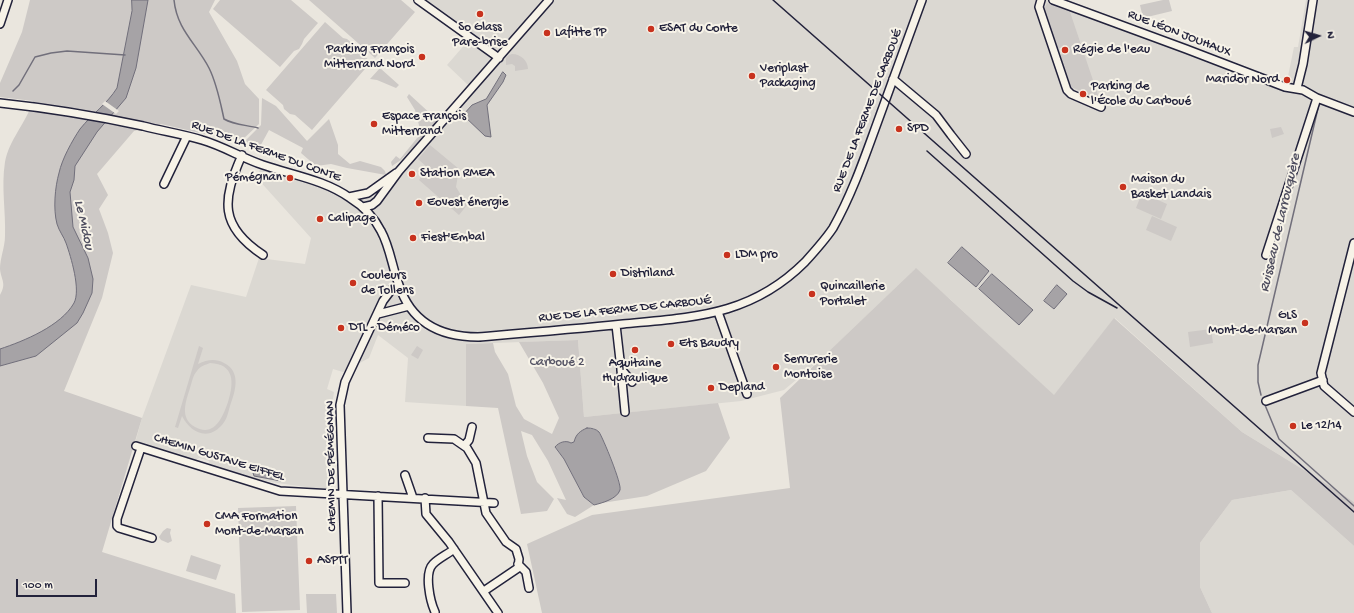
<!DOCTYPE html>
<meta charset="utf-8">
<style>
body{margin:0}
#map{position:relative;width:1354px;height:613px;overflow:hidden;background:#eae6de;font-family:"Gochi Hand",sans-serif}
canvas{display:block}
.north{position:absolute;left:1298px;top:16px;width:40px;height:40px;-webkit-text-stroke:3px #f7f3e8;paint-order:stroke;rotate:85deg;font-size:11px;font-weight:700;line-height:16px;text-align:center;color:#22223b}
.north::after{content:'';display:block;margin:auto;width:14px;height:18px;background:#22223b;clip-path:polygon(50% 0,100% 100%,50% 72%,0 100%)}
.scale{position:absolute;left:16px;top:579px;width:81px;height:18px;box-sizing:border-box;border:2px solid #22223b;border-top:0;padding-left:5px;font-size:12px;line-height:14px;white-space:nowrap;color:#22223b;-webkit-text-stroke:3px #f7f3e8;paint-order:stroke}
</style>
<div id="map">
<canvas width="1354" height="613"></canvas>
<div class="north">N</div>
<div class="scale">100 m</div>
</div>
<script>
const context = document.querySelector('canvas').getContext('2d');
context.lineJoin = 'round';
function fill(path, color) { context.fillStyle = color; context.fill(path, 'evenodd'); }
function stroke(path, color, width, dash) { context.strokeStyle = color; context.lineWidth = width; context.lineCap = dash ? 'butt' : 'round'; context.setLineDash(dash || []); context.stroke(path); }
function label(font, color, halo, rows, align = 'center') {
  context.font = font + ' "Gochi Hand",sans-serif'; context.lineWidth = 4; context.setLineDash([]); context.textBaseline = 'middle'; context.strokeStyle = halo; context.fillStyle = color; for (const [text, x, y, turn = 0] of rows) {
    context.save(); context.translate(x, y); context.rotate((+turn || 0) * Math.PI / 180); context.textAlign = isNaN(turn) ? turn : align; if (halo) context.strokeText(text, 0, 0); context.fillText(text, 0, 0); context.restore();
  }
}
const built = new Path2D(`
 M420,0h648l79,30 139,56 8,-39h4l8,-47h48v502l-19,-13 -93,-57 -127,-114 -61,78 -103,-96 -36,-31 -95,91 -36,30 -43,11 -157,16 -6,-77 -112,4v62l-61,-4 3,-44 -30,-23 -9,23 -26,14 -10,-3 -6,20 7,3 -1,7 1,85 -5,6 -52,-7 -20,-4 -47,-14 -1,-4 -6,-2 -4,-1 -4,3 -60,-18 7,-25 49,-133 55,12 13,-39 46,6 6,-26 -54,-60 3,-9 124,31 84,-115 -21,-20 20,-23z
 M1291,490l63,56v67h-142l-12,-26v-44l32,-43z`);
const green = new Path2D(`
 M30,0h185l-6,12 28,49 8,23 14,15v25l-19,18 -79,-18 -27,7 -37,43 11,21 -9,14 9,24 5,20 -11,45 -38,93 78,27 -40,134 133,42 1,19h-236v-318c7,-12 1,-15 0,-26 0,-11 5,-22 5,-33 1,-24 -4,-49 0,-74 4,-22 21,-39 28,-61l-33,-4v-14l22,-51z
 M220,0h71l27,23 -14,16 -2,5 -3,5 -5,2 -14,16 -67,-58z
 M309,0h92l14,12 -40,46z
 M1163,0h6l3,11 -29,7 -3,-13z
 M1047,3l23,9 29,86v1l-30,-13 -10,-31 10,-2 -2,-7 -11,3 -12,-40z
 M325,22l18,16 4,1 6,5 1,3 17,15 -59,68 -17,-15 -5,-1 -6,-5 -1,-4 -17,-15z
 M512,54c9,0 16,7 16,15l-13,2v-5l-3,-2 -6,1v-7l3,-3z
 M380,68l19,17 -3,3 -19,-8 -7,-1z
 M409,94l24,22 3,5 -2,4 -33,35 -9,6 -1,-4 5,-6 4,3 22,-27 -2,-3 -5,-19 -8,-13z
 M262,98l14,8 31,35 22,-22 9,26v9l12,10 10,-3 21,6 4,4 1,4 -39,-7 -16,-4 -15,2 -15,-13 2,-5 -34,-18 -12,22 -1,-1 2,-6 -7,-3 -2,6 -5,-6 17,-17z
 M1281,127l3,7 -12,4 -2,-9z
 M430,145l29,24 -3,18 11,18 -8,10 -40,-35 9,-12 -10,-9z
 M1142,193l25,11 -6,15 -25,-11z
 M1152,216l25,11 -6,14 -25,-11z
 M916,268l138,127 60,-77 128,114 93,57 19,13v44l-63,-56 -59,10 -32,43v44l12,26h-670l-15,-69 65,-29 198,-27 -10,-90z
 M1211,329l2,14 -23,4 -2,-15z
 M578,340l6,77 134,-14 12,35 -24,33 -59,25 -45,7 14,-8 4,-10 -9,-26 -13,-28 -5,-3h-6l-13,14 -3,1c-7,-4 -11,0 -16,5l9,11 20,38 10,8 -19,12 -8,-3 -10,-16 9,2 -18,-39 -16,-26 -11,-4 6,25 10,26 17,17 -7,12 -26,3 -23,-106 -32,-2v-62l27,-1 2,9 13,22 8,32 8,13 28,15 7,-16 -16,-35 -24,-41z
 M199,346l4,2 -5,16c9,-4 17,-6 26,-1 18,9 11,29 6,43 -2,7 -3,14 -9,20 -14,15 -31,6 -39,-10l-4,12 -3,-1zM210,363c25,1 24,20 18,39 -5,14 -13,36 -33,25 -16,-9 -9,-26 -5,-39 2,-6 3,-13 7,-17 3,-5 8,-6 13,-8z
 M417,346l6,4 -5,9 -7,-4z
 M296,506l4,104 -58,2 -4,-104z
 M167,528l4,1 -1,4 2,8 -4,2 -7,-3 -2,-3 4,-6z
 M191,555l30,10 -5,15 -30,-9z
 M306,594h30l1,19h-30z`);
const water = new Path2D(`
 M132,0h16l-12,68 -10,30 -29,34 -22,34 -1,14 -4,12 3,35 15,31 5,21 -1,14 -9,20 -6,10 -41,33 -36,10v-17c24,-8 61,-23 74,-46 7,-13 -3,-46 -8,-60 -2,-6 -7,-12 -9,-19 -4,-15 -2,-37 2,-51 3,-14 13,-32 21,-44 12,-15 27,-25 37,-41l15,-77z
 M503,72l3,3 -3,7 -16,23 4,32 -6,-1 -22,-21 9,-10 14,-6z
 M962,247l27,24 -13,16 -28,-24z
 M992,274l41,36 -14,15 -40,-36z
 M1057,285l10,9 -13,15 -10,-8z
 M587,428c5,0 9,1 12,4 4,6 23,52 21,58 -3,9 -18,13 -26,15l-10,-8 -20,-38 -9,-12c4,-5 11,-7 16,-4l3,-1c2,-8 6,-11 13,-14z
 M254,470l27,8v3l-27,-5 -1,-3z`);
const pier = new Path2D(`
 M105,101l14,10 -3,3 -14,-10z`);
const stream = new Path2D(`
 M174,0c3,30 22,43 35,68 8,16 11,33 15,51 10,6 23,6 34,9
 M13,91l6,-6 16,-28 16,-4 16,-2 58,4
 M1261,395l-3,-13v-17l61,-261
 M1265,405l14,34 75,67`);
const minor = new Path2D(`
 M418,0l81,58
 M1041,0l-2,7 28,83 4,4 30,13
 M1053,0l133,49 99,38 18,3 14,8 37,14
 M0,24l8,-24
 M893,79l43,36 15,20 15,19
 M1297,88l6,-24 10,-64
 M0,103c48,5 96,13 143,23 19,5 40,8 59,14 21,6 40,18 61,25 29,10 62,15 87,33 13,8 24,19 31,33 9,16 11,36 18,54 12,37 41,52 79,52 48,-4 97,-8 145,-13 71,-7 128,-8 182,-62 10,-11 20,-22 28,-34 18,-32 30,-66 42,-99 16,-43 31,-86 47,-129
 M242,155c-20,45 -23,71 21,100
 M164,184l23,-48
 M349,197l19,-4 28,-20
 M363,207l9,-2 5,-4 22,-30 150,-171
 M1354,243l-33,130 3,13 30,26
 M1266,255l51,-157
 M718,312l29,82
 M378,314l31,-8
 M616,325l5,44 11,13
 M621,370l4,42
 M1266,401l57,-21
 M428,438l26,1 13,9 9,15 10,50 20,29 10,7 3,10 -1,9 -34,23
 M136,446l144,45 214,12
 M464,446l5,-6 3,-13
 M141,448l-24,71v7l2,2 33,10
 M405,475l8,23
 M378,496l1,87h26
 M425,498l1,16 23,28 49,71
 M518,564l8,8 3,16
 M435,612c-5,-11 -11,-39 -2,-48 6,-6 15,-10 21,-15
 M347,613l-7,-208 5,-23 38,-81 9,-12 7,-3`);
const rail = new Path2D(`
 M773,0l581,512
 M927,151l146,130 15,11 29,16`);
const markers = [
 [480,14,4,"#c8321e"],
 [651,29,4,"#c8321e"],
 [547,33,4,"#c8321e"],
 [1065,50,4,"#c8321e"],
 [422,57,4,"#c8321e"],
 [752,76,4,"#c8321e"],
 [1287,80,4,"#c8321e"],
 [1083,94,4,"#c8321e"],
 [374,124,4,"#c8321e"],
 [899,129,4,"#c8321e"],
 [412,174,4,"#c8321e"],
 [290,178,4,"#c8321e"],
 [1123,187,4,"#c8321e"],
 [419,203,4,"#c8321e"],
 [320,219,4,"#c8321e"],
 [413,238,4,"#c8321e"],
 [727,255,4,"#c8321e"],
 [613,274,4,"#c8321e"],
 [353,283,4,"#c8321e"],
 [812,294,4,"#c8321e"],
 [1305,323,4,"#c8321e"],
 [341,328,4,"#c8321e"],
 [671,344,4,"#c8321e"],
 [635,350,4,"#c8321e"],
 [776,367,4,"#c8321e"],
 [711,388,4,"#c8321e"],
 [1293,426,4,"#c8321e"],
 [207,524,4,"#c8321e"],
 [309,561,4,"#c8321e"]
];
const poiNames = [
 ["So Glass",480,28,"center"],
 ["Pare-brise",480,43,"center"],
 ["ESAT du Conte",659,29],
 ["Lafitte TP",555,33],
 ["Parking François",414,50,"right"],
 ["Mitterrand Nord",414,65,"right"],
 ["Régie de l'eau",1073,50],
 ["Veriplast",760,69],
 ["Packaging",760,84],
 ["Maridor Nord",1279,80,"right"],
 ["Parking de",1091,87],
 ["l'École du Carboué",1091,102],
 ["Espace François",382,117],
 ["Mitterrand",382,132],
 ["SPD",907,129],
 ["Station RMEA",420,174],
 ["Pémégnan",282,178,"right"],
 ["Maison du",1131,180],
 ["Basket Landais",1131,195],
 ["Eovest énergie",427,203],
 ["Calipage",328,219],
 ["Fiest'Embal",421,238],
 ["LDM pro",735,255],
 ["Distriland",621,274],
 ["Couleurs",361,276],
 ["de Tollens",361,291],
 ["Quincaillerie",820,287],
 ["Portalet",820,302],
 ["GLS",1297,316,"right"],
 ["Mont-de-Marsan",1297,331,"right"],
 ["DTL - Déméco",349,328],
 ["Ets Baudry",679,344],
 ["Serrurerie",784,360],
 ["Montoise",784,375],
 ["Aquitaine",635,364,"center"],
 ["Hydraulique",635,379,"center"],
 ["Depland",719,388],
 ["Le 12/14",1301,426],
 ["CMA Formation",215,517],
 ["Mont-de-Marsan",215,532],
 ["ASPTT",317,561]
];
const streetNames = [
 ["RUE LÉON JOUHAUX",1179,34,21],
 ["RUE DE LA FERME DE CARBOUÉ",868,111,-69],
 ["RUE DE LA FERME DU CONTE",266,152,20],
 ["RUE DE LA FERME DE CARBOUÉ",625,310,-6],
 ["CHEMIN GUSTAVE EIFFEL",219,458,17],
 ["CHEMIN DE PÉMÉGNAN",332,466,-91]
];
const parkNames = [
 ["Carboué 2",557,363]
];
const waterNames = [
 ["Ruisseau de Larrouquère",1281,223,-77],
 ["Le Midou",83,225,77]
];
fill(built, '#dbd8d2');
fill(green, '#cdc9c6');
fill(water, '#a6a3a6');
stroke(water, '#716f7b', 1);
fill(pier, '#eae6de');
stroke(stream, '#716f7b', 1.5);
stroke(minor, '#22223b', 10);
stroke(minor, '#f7f3e8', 7);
stroke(rail, '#22223b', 1.5);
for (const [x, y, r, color] of markers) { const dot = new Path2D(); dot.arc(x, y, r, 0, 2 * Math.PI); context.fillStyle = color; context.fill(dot); stroke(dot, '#f7f3e8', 1.5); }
label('13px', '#22223b', '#f7f3e8', poiNames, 'left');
label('13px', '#22223b', '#f7f3e8', streetNames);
label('13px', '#555465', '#f7f3e8', parkNames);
label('italic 14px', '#504f60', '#f7f3e8', waterNames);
</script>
